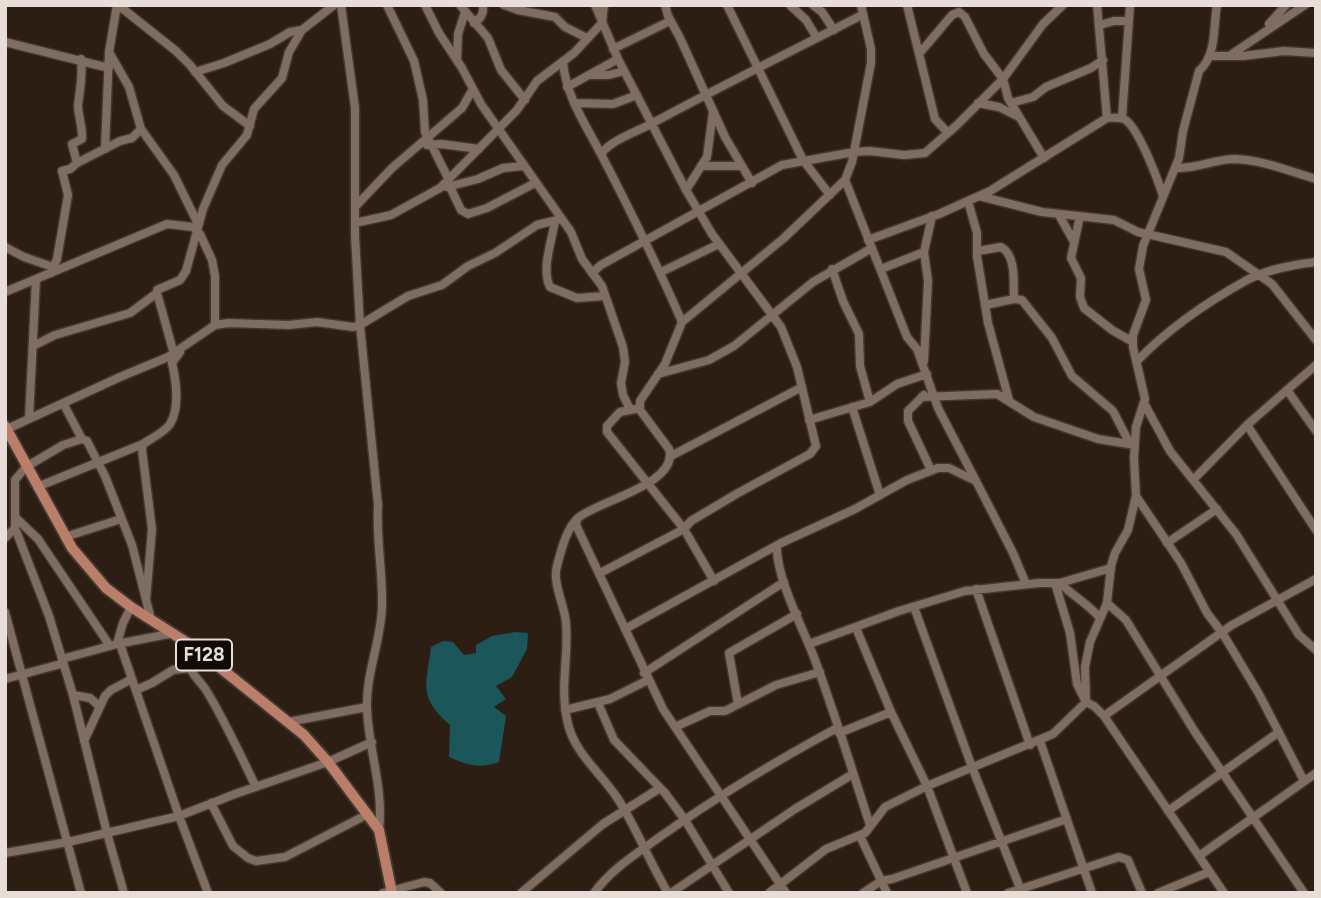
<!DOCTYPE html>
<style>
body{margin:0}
#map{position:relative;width:1321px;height:898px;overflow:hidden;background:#2d1e14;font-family:Figtree,sans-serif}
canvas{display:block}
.frame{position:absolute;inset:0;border:7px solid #e8ded7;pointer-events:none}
</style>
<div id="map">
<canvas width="1321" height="898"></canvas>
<div class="frame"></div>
</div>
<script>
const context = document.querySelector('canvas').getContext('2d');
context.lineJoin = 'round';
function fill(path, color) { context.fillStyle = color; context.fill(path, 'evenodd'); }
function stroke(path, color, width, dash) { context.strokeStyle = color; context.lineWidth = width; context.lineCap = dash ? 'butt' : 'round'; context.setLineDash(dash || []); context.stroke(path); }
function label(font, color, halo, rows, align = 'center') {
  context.font = font + ' Figtree,sans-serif'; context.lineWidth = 7; context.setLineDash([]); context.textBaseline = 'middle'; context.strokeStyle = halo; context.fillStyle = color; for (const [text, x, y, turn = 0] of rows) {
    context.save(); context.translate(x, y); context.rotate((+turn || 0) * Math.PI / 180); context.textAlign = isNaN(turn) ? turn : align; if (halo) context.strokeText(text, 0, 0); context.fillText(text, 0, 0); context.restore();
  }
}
const water = new Path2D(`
 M516,632l12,1 -1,16 -15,28 -16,9 10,13 -12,8 12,9 -7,46c-20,7 -32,3 -50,-5l1,-32c-32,-28 -24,-39 -19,-78l12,-6 10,1 11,13 12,-2v-8l16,-9z`);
const minor = new Path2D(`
 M118,5l58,46 14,14 33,41 27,20
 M341,5l14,103v128l5,89 18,180c-2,34 5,68 4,102 -1,34 -16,66 -15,100 1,43 17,79 12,123
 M387,5l27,56 9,39 2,32 24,48
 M425,5l14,28 23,35 19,36 90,128 11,27 20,27 21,61 2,15 -4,21 2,12 7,14
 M460,5l28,33 13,32 24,30
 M504,5l14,5 37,7 10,10 22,11
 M595,5l23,54 68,131 26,44 69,93 16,40 19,79 -6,8 -72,39 -47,28 -7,8 -84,44
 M665,5l3,11 12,22 45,99 27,46
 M727,5l76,155 27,35
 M790,5l16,15 11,18
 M813,5l9,7 12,18
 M907,5l28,114 13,14
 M1097,5l10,113
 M474,23c7,-5 10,-9 9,-18
 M1269,24l17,-19
 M1100,25l14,-4h14
 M5,42l104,26
 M613,49l57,-28
 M109,52l20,35 12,42 33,46 24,49
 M919,54l33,-39 7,-3 6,5 19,37 19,25 5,19 36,60
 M1232,54l73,-49
 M1211,56h32l41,-5 32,2
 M457,60l1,-26 7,-22
 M563,62c3,35 23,63 39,94 28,54 56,110 80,166
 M195,72l29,-9 46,-19 20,-12 12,-2 32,-25
 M590,75h19l15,-4
 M567,87l51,-28
 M574,103l39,1 24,-9
 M978,103l21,4 20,10
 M1011,103l22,-6 13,-10 45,-19 12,-8
 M1122,118l8,-113
 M427,145l14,-1 38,5
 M105,149l4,-97 8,-47
 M601,154c10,-14 35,-22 50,-30 70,-38 141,-73 211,-109
 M77,163l-5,-19 10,-5c1,-11 -4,-23 -4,-34 2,-16 5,-29 3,-46
 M701,166h41
 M1175,168c21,1 39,-9 60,-9 28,1 54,12 81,20
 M845,180l62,157 10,12 21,59 38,73
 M447,187l31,-8 25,-11 20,-2
 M450,187l11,23 7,4 19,-6 48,-25
 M686,190l21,-33 6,-45
 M979,196l63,16 72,8 24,12 88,20 46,32 44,56
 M968,201l9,32v23l11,67 21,77
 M355,207l37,-39 70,-60 11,-19
 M1059,215l14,25
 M1080,216l-9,42 10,20 -1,19 4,11 28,22 21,12
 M555,221c-3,19 -14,49 -5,66l27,11 28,-2
 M355,223l36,-8 49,-27 77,-78 20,-29 37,-28 28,-30 2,-18
 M868,240l71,-26 51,-23 117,-73c6,0 12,-1 17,1 14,7 34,61 39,77
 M5,247l19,10 29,10
 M978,251l23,-4c16,9 12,36 13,52
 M832,269l11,32 16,33 1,32 10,36
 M881,269l43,-17
 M661,272l58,-28
 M51,273l6,-14 11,-64 -6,-24 8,-2 7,-6 43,-22 12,-3 9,-9
 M592,273l9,-8 181,-100 72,-13 16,-1 34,4 21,-2 32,-28 46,-46 40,-55 20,-19
 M5,292l162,-68 26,3 7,7 12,26 3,16v49
 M157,293l17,61
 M985,305l29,-6 8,1 30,38 20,38 41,35 17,33
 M33,346l22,-11 75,-22 27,-20v-3l23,-10 6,-9 17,-62 19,-44 25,-30 7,-26 28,-31 7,-26 13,-22
 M924,361l4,-80 -4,-29 8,-36
 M1137,361c30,-31 72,-60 110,-81 19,-10 48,-16 69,-18
 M658,374l51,-14 25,-14 79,-64 59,-34
 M1287,390l29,-25
 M924,395l-16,16v10l23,49
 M922,397l75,-3 37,23 64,22 37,6
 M63,403l19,36 5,2 18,35 27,69 19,74
 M1144,403l26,48 66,83 63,101 17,15
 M852,407l28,88
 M635,409l-15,3 -13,14v6l77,97 30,52
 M29,419l7,-140
 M809,420l61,-18 27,-18 30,-10
 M1247,425l40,-35 29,41
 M7,429l113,-52 48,-20 47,-32 13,-2 61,2 28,-3 36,5 7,-2 48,-29 34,-11 26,-19 27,-13 42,-28 24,-6
 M82,439l-19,6 -37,22 -11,13v48l34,88 24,79 34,138 17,60
 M671,456l131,-69
 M1194,479l53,-54 69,105
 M37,487l106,-43
 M1136,496l45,67 26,50 16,21 36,60 45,87
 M16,518l22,21 72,107
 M577,519l-1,6 87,184 123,184
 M65,537l56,-18
 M5,538l10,-10
 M1167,543l50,-34
 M777,547c-1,31 27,83 38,113 20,54 37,110 55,165
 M1055,583l15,50 7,51 9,18 8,4 10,10 120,177
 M1060,583c13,13 28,21 40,35
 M976,589l54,156
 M146,600l6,-71 -10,-79 1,-6c9,-6 22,-12 27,-20 10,-16 6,-44 2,-61l8,-11
 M1107,603l19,17 69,112 109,161
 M914,607l58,160 50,126
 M5,612l76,281
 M856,628l35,84 36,74 40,107
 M625,629l156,-86 74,-34 52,-29 31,-12h11l27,13 37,72 13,31
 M117,644l6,-21 8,-16
 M120,644l59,172 29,77
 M809,644l90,-33 66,-20 74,-8h21l51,-15
 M190,668c4,9 11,14 16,22 19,31 34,64 50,97
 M644,673l140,-91
 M5,679l56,-15 1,-5 55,-15 57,-11
 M136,690l16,-7 21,-13 17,-2 21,-8
 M73,695l17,3 9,8
 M598,703l16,37 51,53 20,27 44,73
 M738,704l-9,-51 68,-39
 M565,710l45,-11 38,-19
 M1104,716l128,-91 84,-46
 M288,722l79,-15
 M675,727l35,-16h15l51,-26 44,-13
 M839,733l52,-21
 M84,741l21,-45 6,-6 21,-11
 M1040,741l52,152
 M211,803l22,43 15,12 8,3 29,-4 83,-43
 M1168,811l111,-79
 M860,836l27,57
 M5,853l63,-11 111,-26 56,-22 93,-32 44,-20
 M1199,856l117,-83
 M383,893l41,-11 6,1 11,10
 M521,893l82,-69 57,-36
 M594,893c18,-25 45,-41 70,-59 57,-40 112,-73 173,-106
 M668,893c-18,-30 -32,-66 -50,-94 -16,-25 -43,-45 -50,-75 -9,-37 1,-64 -2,-101 -1,-17 -14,-40 -9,-57 4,-15 9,-37 21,-48 19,-17 102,-34 91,-69l-29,-39v-9l25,-37 17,-42 102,-84 61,-58 7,-18 19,-99v-14l-10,-44
 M671,893l124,-84 58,-35
 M769,893l57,-44 39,-16 20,-26 42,-21 126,-52 33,-32 -1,-35 5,-25 17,-39 4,-37 4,-13 13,-23 8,-34 -2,-38 2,-31 9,-28 -12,-52v-12l13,-35 -7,-31 4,-23 36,-88 4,-27 16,-60c18,-16 14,-44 18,-66
 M863,893l18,-12 11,-2 175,-60
 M1008,893l111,-36 9,3 14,33
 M1158,893l51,-21`);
const major = new Path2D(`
 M5,426l67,122 34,40 25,19 66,42 107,86 24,27 51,68 13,63`);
const shields = [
 [204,655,56]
];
const shieldNames = [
 ["F128",204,655]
];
fill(water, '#1a565a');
stroke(minor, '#433731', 11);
stroke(major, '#433731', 14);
stroke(minor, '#806d61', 8);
stroke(major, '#bb7e69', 10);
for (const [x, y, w] of shields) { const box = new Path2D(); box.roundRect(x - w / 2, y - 15.5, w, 31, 5); context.fillStyle = '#110a06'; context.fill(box); stroke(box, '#e8ded7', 2); }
label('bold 19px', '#e8ded7', null, shieldNames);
</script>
